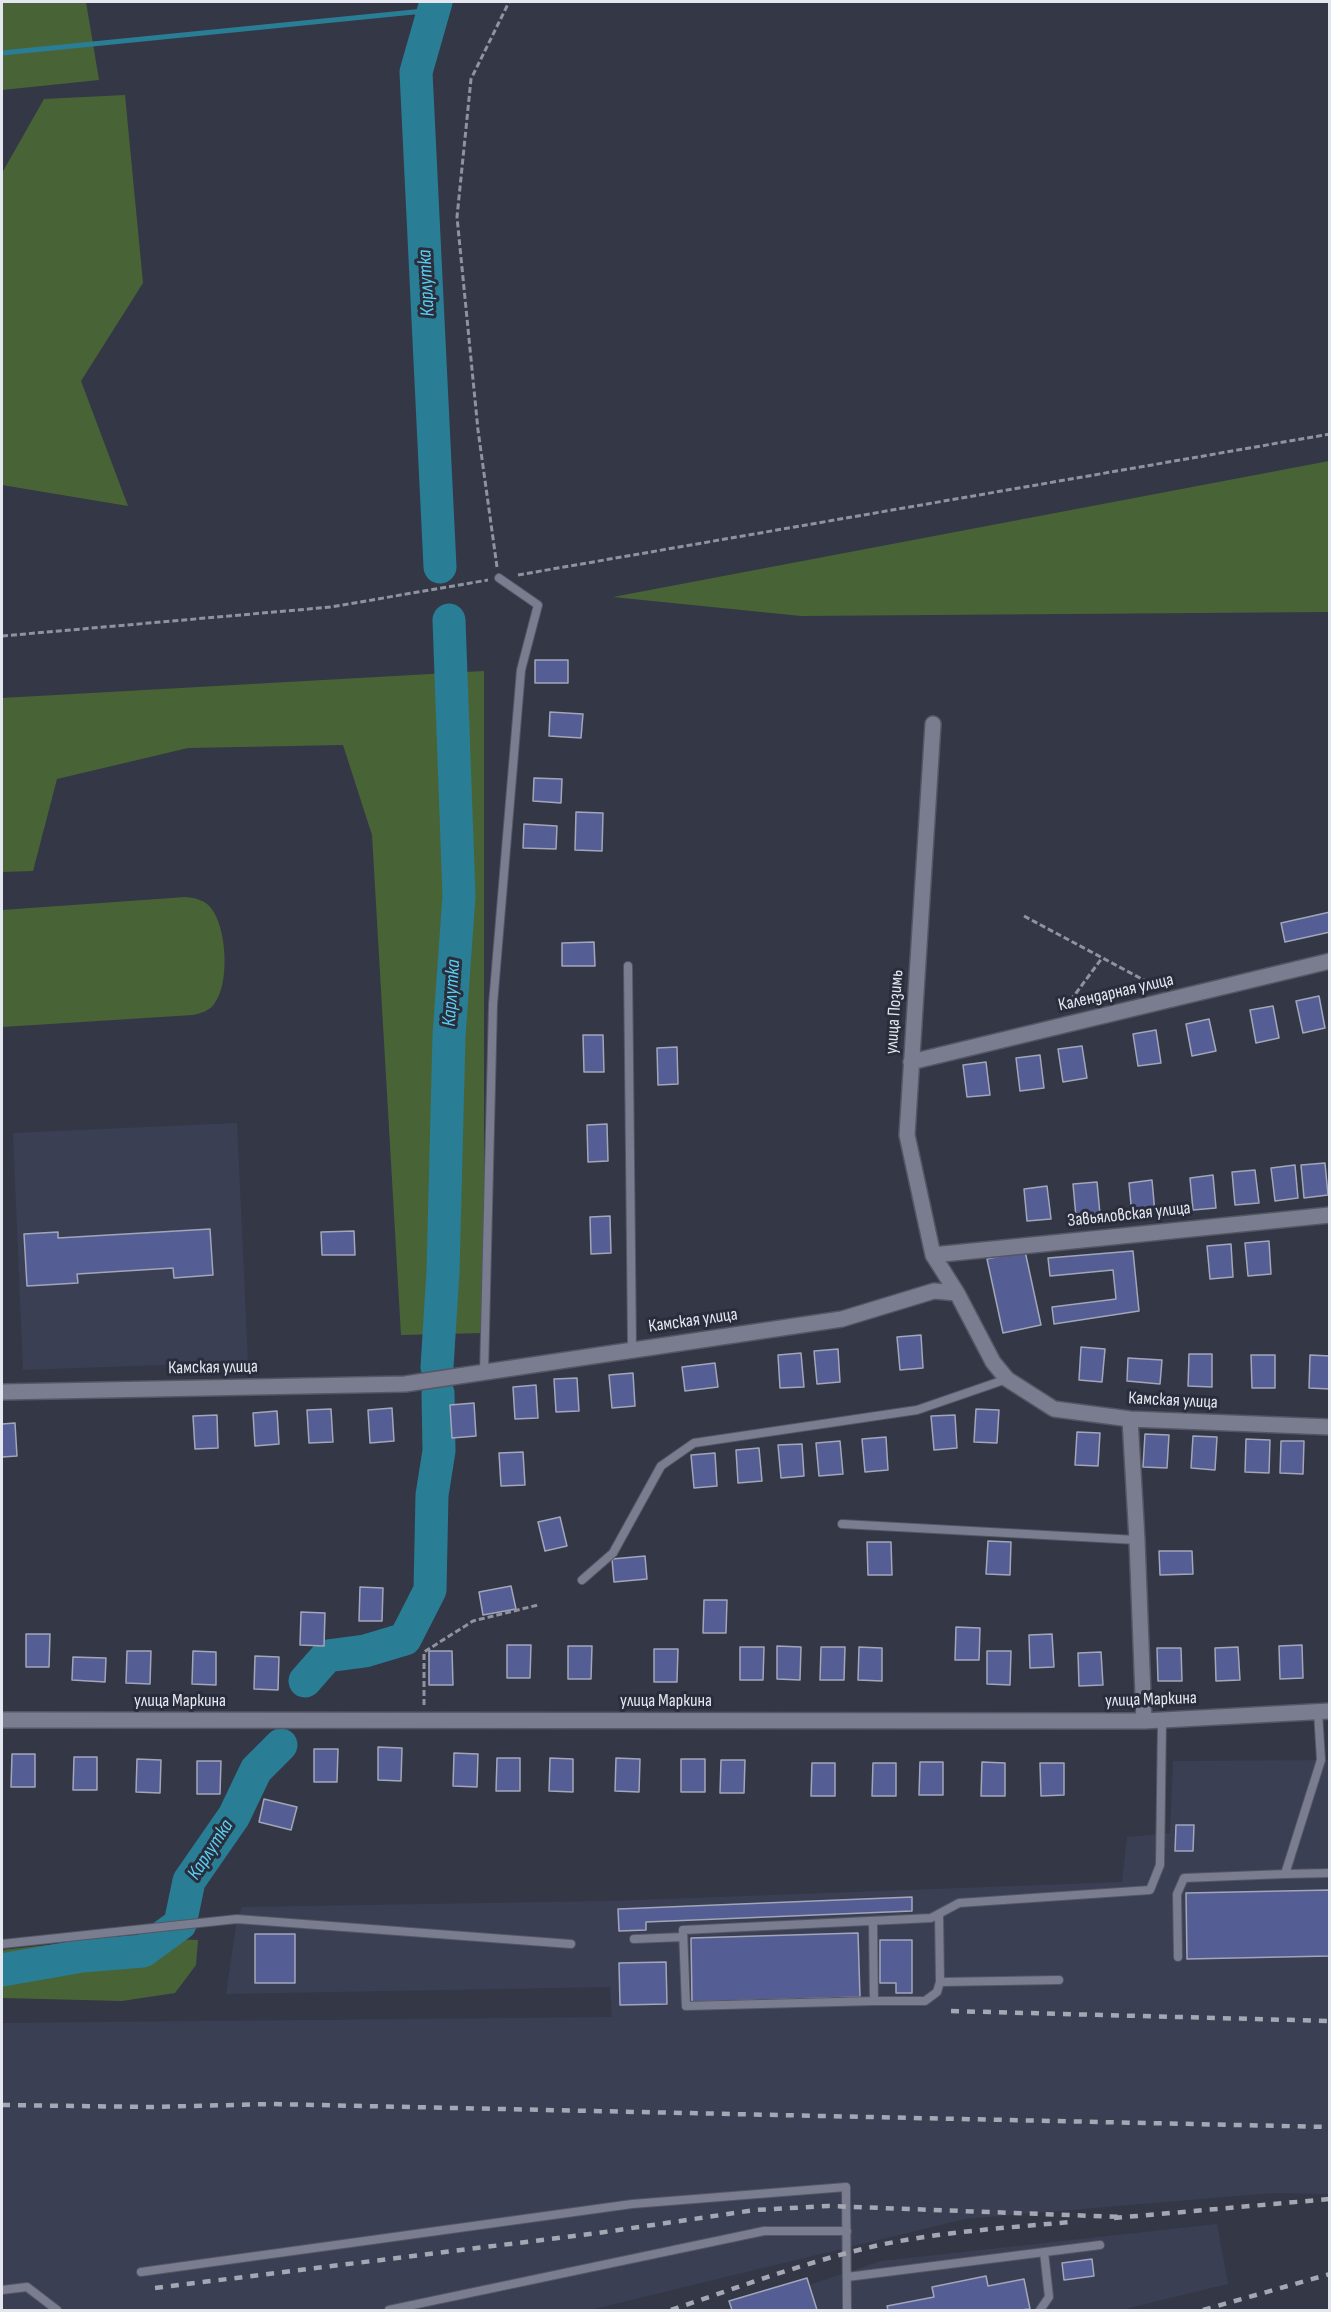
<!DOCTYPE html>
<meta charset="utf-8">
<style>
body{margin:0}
#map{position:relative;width:1331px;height:2312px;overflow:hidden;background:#343746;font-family:"Sofia Sans Condensed",sans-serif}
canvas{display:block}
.frame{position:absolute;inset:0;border:3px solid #e4e7f0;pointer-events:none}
</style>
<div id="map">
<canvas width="1331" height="2312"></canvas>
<div class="frame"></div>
</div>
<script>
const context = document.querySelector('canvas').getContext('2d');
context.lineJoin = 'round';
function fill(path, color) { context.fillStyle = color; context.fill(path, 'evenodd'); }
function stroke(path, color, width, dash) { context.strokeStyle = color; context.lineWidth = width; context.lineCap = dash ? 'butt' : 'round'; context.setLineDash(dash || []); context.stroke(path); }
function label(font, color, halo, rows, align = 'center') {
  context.font = font + ' "Sofia Sans Condensed",sans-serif'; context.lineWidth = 6; context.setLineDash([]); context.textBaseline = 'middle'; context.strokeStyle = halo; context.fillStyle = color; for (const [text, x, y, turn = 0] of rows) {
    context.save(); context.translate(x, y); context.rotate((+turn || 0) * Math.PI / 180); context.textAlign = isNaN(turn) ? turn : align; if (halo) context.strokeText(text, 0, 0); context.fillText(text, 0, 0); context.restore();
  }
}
const built = new Path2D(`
 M237,1123l11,239 -225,8 -10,-237z
 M1329,1760v434l-56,-1 -308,26 -375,91h-588v-287l610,-6 -2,-30 -384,7 11,-75 5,-12 367,-6 513,-19 5,-45 43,-4 3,-72z
 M1217,2224l11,60 -107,26h-386l146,-49z`);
const green = new Path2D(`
 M2,2h84l13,78 -97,10z
 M125,95l18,188 -62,98 47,125 -126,-21v-312l42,-74z
 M1329,461v151l-528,4 -188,-19z
 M484,671v662l-83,2 -29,-500 -29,-90 -155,3 -131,31 -24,92 -31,1v-174z
 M186,897c9,1 19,3 25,11 16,20 19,76 3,96 -5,7 -13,9 -21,11l-191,12v-117z
 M122,1937l76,3 -2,25 -21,28 -53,8 -120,-3v-48z`);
const stream = new Path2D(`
 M2,53l432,-43`);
const river = new Path2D(`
 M436,2l-20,70 24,495
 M437,1367l6,-95 6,-236 10,-140 -10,-276
 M305,1681l22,-25 38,-5 40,-12 25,-49 2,-95 7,-44 -1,-58
 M2,1970l80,-14 61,-5 37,-27 9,-43 45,-65 22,-46 25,-25`);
const building = new Path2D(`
 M535,660h33v23h-33z
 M550,712l33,2 -2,24 -32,-2z
 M534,778l28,1 -1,24 -28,-2z
 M576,812l27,1 -1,38 -27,-1z
 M524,824l33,2 -1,23 -33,-1z
 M1330,912v20l-45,10 -4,-19z
 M594,942l1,24h-33v-23z
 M1319,996l6,32 -22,5 -7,-32z
 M1273,1006l6,32 -23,5 -6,-33z
 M1209,1019l7,32 -24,5 -6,-32z
 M1156,1030l5,33 -23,3 -5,-32z
 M583,1035h20l1,37h-20z
 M1082,1046l5,32 -24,4 -5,-33z
 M677,1047l1,37 -20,1 -1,-37z
 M1040,1055l4,33 -24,3 -4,-33z
 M986,1062l4,33 -23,2 -4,-32z
 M607,1124l1,37 -20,1 -1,-37z
 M1325,1163l3,32 -24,3 -3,-33z
 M1295,1165l3,33 -23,3 -4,-33z
 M1255,1170l4,33 -24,2 -3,-33z
 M1213,1175l3,33 -23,2 -3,-32z
 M1152,1180l3,33 -23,2 -3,-32z
 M1097,1182l3,32 -24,3 -3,-33z
 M1047,1186l4,33 -24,2 -3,-32z
 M610,1216l1,37 -20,1 -1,-37z
 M210,1229l3,46 -39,3 -1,-10 -96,6 1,9 -51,3 -3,-52 34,-2v6z
 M354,1231l1,24h-33l-1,-23z
 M1269,1241l2,33 -23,2 -3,-33z
 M1231,1244l2,33 -23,2 -3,-33z
 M1025,1251l16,74 -38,8 -16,-74z
 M1133,1251l6,60 -85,13 -2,-17 64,-8 -3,-29 -63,6 -2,-18z
 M921,1335l2,33 -23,2 -3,-33z
 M1081,1347l24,2 -3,33 -23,-2z
 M838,1349l2,33 -23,2 -3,-33z
 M801,1353l3,34 -24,1 -2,-33z
 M1189,1354h23v33l-24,-1z
 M1251,1355h24v33h-23z
 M1310,1355l20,1v33l-21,-1z
 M1128,1358l34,2 -2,24 -33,-3z
 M715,1363l3,24 -33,4 -3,-24z
 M633,1373l2,33 -23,2 -3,-33z
 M577,1378l2,33 -23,1 -2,-33z
 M536,1385l2,33 -23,1 -2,-32z
 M474,1403l2,33 -24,2 -2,-33z
 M392,1408l2,33 -24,2 -2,-33z
 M331,1409l2,33 -24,1 -2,-33z
 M976,1409l23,1 -2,33 -23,-1z
 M277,1411l2,33 -24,2 -2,-33z
 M217,1415l1,33 -23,1 -2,-33z
 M955,1415l2,33 -23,2 -3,-34z
 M15,1423l2,33 -15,1v-33z
 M1077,1432l23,1 -2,33 -23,-1z
 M1145,1434l24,1 -2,33 -24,-1z
 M1193,1436l24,1 -2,33 -24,-2z
 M886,1437l2,33 -23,2 -3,-33z
 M1246,1439l24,1 -1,33 -24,-1z
 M840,1441l3,33 -24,2 -3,-33z
 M1281,1441h23l-1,33 -23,-1z
 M802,1444l2,32 -23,2 -3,-33z
 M759,1448l3,33 -24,2 -2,-33z
 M523,1452l2,33 -24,1 -2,-33z
 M715,1453l2,33 -23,2 -3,-33z
 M560,1517l7,29 -22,5 -7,-29z
 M988,1541l23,1 -1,33 -24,-1z
 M867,1542h24l1,33h-24z
 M1159,1551h33l1,23 -33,1z
 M645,1556l2,23 -33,3 -2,-23z
 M511,1586l5,23 -33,6 -4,-23z
 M360,1587l23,1 -1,33h-23z
 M704,1600h23l-1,33h-23z
 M301,1612l24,1 -1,33 -24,-1z
 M956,1627l24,1 -1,32h-24z
 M26,1634h24l-1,33h-23z
 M1052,1634l2,33 -24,1 -1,-33z
 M507,1645h24l-1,33h-23z
 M1302,1645l1,33 -23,1 -1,-33z
 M568,1646h24l-1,33h-23z
 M777,1646l24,1 -1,33 -23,-1z
 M740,1647h24l-1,33h-23z
 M821,1647h24l-1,33h-24z
 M859,1647l23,1v33l-24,-1z
 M1238,1647l2,33 -24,1 -1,-33z
 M1157,1648h24l1,33h-24z
 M654,1649h24l-1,33h-23z
 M127,1651h24l-1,33 -24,-1z
 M193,1651l23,1v33l-24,-1z
 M429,1651h23l1,34h-24z
 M987,1651h24l-1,34 -23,-1z
 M1101,1652l2,33 -24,1 -1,-33z
 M255,1656l24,1 -1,33 -24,-1z
 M73,1657l33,1 -1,24 -33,-2z
 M378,1747l24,1 -1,33 -23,-1z
 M314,1749h24l-1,33h-23z
 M454,1753l24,1 -1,33 -24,-1z
 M12,1754h23v33h-24z
 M74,1757h23v33h-24z
 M497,1758h23v33h-24z
 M550,1758l23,1v33l-24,-1z
 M616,1758l24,1 -1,33 -24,-1z
 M137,1759l24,1 -1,33 -24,-1z
 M681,1759h24v33h-24z
 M721,1760h24l-1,33h-24z
 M197,1761h24l-1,33h-23z
 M920,1762h23v33h-24z
 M982,1762l23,1v33h-24z
 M812,1763h23v33h-24z
 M873,1763h23v33h-24z
 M1040,1763h24v32l-23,1z
 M264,1799l33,8 -6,23 -32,-8z
 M1176,1825h18l-1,26h-18z
 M1330,1890v66l-143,3 -1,-66z
 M912,1897v14l-266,11v8l-27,1 -1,-22z
 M858,1933l2,64 -168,5 -1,-64z
 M255,1934h40v49h-40z
 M880,1940h32v53h-16v-10h-16z
 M666,1962l1,42 -47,1 -1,-42z
 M1092,2259l2,17 -30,4 -2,-17z
 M986,2276l2,10 36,-7 6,30 -10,1h-132l-1,-4 47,-9 -2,-10z
 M807,2278l10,32h-85l-3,-9z`);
const path = new Path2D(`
 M497,567l-19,-137 -21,-213 14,-138 38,-77
 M518,575l812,-141
 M2,636l329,-29 157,-27
 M1024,916l131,70
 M1065,1008l37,-50
 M424,1705v-53l49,-31 65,-16`);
const lane = new Path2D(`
 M628,966l4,383
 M484,1373l9,-369 28,-334 17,-65 -39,-27
 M842,1524l295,16
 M582,1580l31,-27 48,-87 33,-23 223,-33 90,-31
 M1285,1874l45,-1
 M873,1921l1,80h51l12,-9 3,-10 -1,-68
 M634,1939l49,-2
 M2,1944l235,-25 334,25
 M1178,1957l-1,-63 7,-16 101,-4 36,-114 -3,-48
 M940,1982l119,-2
 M874,2001l-188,5 -3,-76 248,-12 28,-15 191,-13 10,-25 2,-145
 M141,2272l491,-68 214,-17 1,123
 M847,2277l253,-32
 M2,2290l25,-3 30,23
 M389,2310l375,-79h83
 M1040,2310l9,-13 -5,-45`);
const street = new Path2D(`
 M933,724l-26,411 26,120 24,38
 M911,1062l419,-101
 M933,1255l397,-40
 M2,1392l403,-8 437,-65 92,-28 23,2 36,69 14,17 47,30 76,10 200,8
 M1130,1419l7,121 7,181
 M2,1720l1142,1 186,-10`);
const rail = new Path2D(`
 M951,2011l379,10
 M2,2105l149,2 120,-3 1059,23
 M1114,2218l216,-19
 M155,2288l443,-55 157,-23 73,-4 293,11
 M671,2310c68,-23 135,-48 204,-64 63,-14 130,-18 195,-24
 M1203,2310l127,-36`);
const streetNames = [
 ["Календарная улица",1116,993,-13],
 ["улица Позимь",895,1012,-86],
 ["Завьяловская улица",1129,1215,-6],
 ["Камская улица",693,1321,-8],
 ["Камская улица",213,1368,-1],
 ["Камская улица",1173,1401,3],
 ["улица Маркина",1151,1700,-2],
 ["улица Маркина",180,1701],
 ["улица Маркина",666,1701]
];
const waterNames = [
 ["Карлутка",427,283,-93],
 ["Карлутка",452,993,-86],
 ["Карлутка",211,1850,-57]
];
fill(built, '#3b3f54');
fill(green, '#486436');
stroke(stream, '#297e96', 5);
stroke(river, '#297e96', 33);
fill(building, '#555e94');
stroke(building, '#a2a6b9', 1.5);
stroke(lane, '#545663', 10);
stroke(street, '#545663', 18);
stroke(path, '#90939f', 3, [6, 3]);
stroke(lane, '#7a7d8f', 8);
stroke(street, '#7a7d8f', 15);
stroke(rail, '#a5a8b3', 4.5, [8, 8]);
label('18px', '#e4e7f0', '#2a2d3b', streetNames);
label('italic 20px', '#58cff3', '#2a2d3b', waterNames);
</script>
